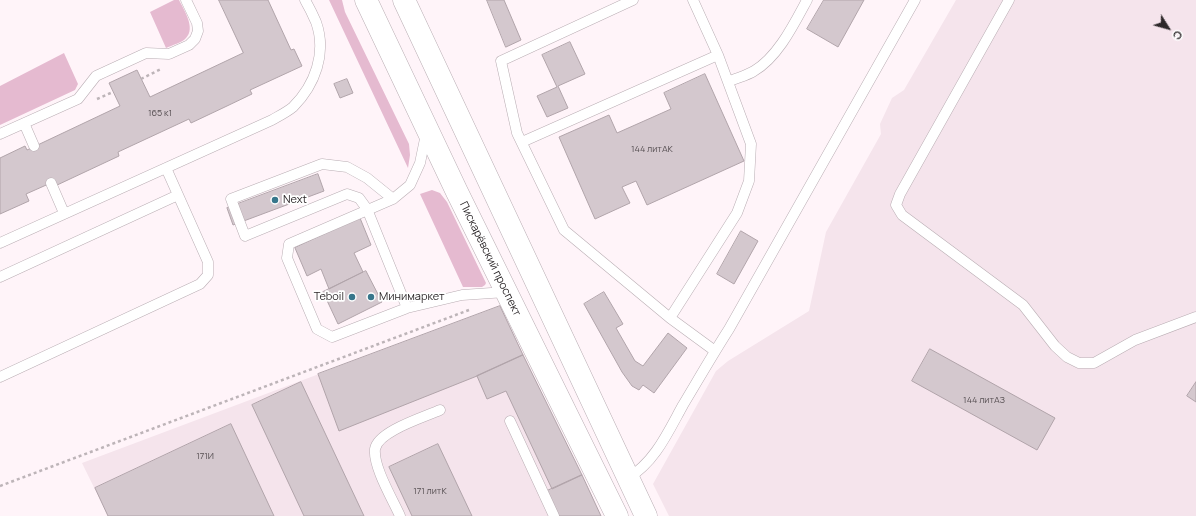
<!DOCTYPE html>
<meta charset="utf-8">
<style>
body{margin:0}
#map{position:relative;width:1196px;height:516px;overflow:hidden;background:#fff4f9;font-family:Manrope,sans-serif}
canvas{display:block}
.north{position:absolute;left:1148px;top:8px;width:40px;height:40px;-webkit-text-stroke:3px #fff;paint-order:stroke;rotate:127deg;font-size:11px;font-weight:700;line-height:16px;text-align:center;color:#2c2729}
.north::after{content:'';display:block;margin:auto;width:14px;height:18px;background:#2c2729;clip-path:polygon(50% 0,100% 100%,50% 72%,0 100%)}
</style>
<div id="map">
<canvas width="1196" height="516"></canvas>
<div class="north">С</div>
</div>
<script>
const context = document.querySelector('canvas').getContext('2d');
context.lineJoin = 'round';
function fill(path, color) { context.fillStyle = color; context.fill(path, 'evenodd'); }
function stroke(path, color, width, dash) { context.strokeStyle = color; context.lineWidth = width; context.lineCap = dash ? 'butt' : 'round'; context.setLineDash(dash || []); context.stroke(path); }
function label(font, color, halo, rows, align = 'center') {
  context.font = font + ' Manrope,sans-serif'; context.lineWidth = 3.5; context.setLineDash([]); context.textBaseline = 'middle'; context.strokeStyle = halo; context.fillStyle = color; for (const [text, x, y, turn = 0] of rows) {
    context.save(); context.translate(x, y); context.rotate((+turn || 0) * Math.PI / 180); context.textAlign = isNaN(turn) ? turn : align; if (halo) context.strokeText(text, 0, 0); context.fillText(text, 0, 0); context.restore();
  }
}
const built = new Path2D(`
 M956,0h240v516h-527l-16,-32 63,-113 12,-10 81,-50 17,-79 55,-98 -1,-10 12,-26 12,-8z
 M500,306l101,210h-493l-26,-53z`);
const green = new Path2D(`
 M174,0h5c5,10 17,28 7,38 -4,5 -14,7 -20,10l-16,-36z
 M329,0h13l3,12 64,132 1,11 -2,13z
 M64,53l14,31 -3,6 -75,35v-39z
 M432,190l8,3 7,9 39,81 -1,2 -3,2h-19l-43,-93z`);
const building = new Path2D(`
 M219,0h49l23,50 3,-1 8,17 -52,24 2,4 -25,12 -36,17 -2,-4 -71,33 1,4 -64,30 -2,-4 -27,12 3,7 -29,13v-56l25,-12 2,4 93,-44 -11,-23 28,-13 13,27 93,-44z
 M487,0h17l17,40 -15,7z
 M824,0h40l-26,47 -31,-18z
 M570,42l15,32 -27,12 10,22 -21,9 -10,-21 20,-9 -15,-32z
 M705,74l39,87 -97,44 -11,-24 -14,6 8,16 -35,16 -36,-82 50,-22 8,18 54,-24 -7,-16z
 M347,79l6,14 -13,5 -6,-14z
 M318,174l6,17 -91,34 -6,-17z
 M360,218l11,27 -17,8 9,19 -34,17 -8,-20 -14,7 -12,-28z
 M741,231l17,10 -24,43 -17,-10z
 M366,271l16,31 -44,22 -15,-32z
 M604,292l19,32 -7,4 19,33 8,5 25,-33 19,15 -33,45 -11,-8 -4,5 -7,-4 -10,-14 -38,-68z
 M500,306l23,49 -46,21 -138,55 -21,-57z
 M930,349l125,69 -18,32 -125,-69z
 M523,355l59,120 -30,14 -46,-98 -19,8 -10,-23z
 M301,382l63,134h-60l-52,-111z
 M1196,382v20l-9,-6z
 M231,424l43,92h-166l-13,-28z
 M438,444l34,72h-60l-23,-49z
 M582,475l19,41h-42l-12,-25z`);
const path = new Path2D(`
 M141,79l20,-10
 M97,99l16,-7
 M0,486l469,-176`);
const service = new Path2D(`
 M633,0l-132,61 16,72 47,97 106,88 45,33
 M1009,0l-109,194 -4,11 6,10 121,90 32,41 12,11 12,6h15l41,-23 61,-23
 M728,82c8,-4 18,-6 26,-11 24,-14 40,-47 53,-71
 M24,123l10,23
 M0,134l78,-35 18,-23 50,-23 23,1 20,-9 6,-6 3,-8 -1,-8 -11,-23
 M426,134l-6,29 -10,22 -17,14 -104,45 -2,14 30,71 15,8 75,-29 55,-13 44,-3
 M522,142l196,-87
 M51,183l13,30
 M393,199l-26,-21 -20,-11 -25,-3 -91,35 14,37 102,-42 12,4 8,11 40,99
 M0,243l272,-123c7,-4 15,-8 21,-13 22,-22 34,-54 23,-85 -3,-7 -7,-15 -11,-22
 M0,277l178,-82
 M670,318l67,-105 12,-32 2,-37 -33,-89 -25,-55
 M0,377l200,-93 8,-9v-13l-42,-94
 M510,421l44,95
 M628,478c27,-16 40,-46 55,-73 15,-25 30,-51 46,-76l186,-329
 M400,516c-7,-16 -27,-49 -25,-67 3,-18 50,-32 65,-39`);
const secondary = new Path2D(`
 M366,0l91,192 160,324
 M404,0l242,516`);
const markers = [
 [275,200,4,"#37768b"],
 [352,297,4,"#37768b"],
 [371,297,4,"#37768b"]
];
const numberNames = [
 ["165 к1",160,113],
 ["144 литАК",652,149],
 ["144 литАЗ",984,400],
 ["171И",205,456],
 ["171 литК",430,491]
];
const poiNames = [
 ["Next",283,200],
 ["Teboil",344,297,"right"],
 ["Минимаркет",379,297]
];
const streetNames = [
 ["Пискарёвский проспект",490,259,64]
];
fill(built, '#f5e4ec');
fill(green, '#e5bad0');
fill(building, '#d4c8ce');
stroke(building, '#b1a4aa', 1);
stroke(service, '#b9adb3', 11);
stroke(secondary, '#b9adb3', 23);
stroke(path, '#bdb4b8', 2.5, [3, 3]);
stroke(service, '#fff', 10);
stroke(secondary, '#fff', 22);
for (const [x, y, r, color] of markers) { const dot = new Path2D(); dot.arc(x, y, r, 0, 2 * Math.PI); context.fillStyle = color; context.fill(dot); stroke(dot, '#fff', 1.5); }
label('9px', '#564f52', null, numberNames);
label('11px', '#2c2729', '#fff', poiNames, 'left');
label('11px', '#2c2729', '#fff', streetNames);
</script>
